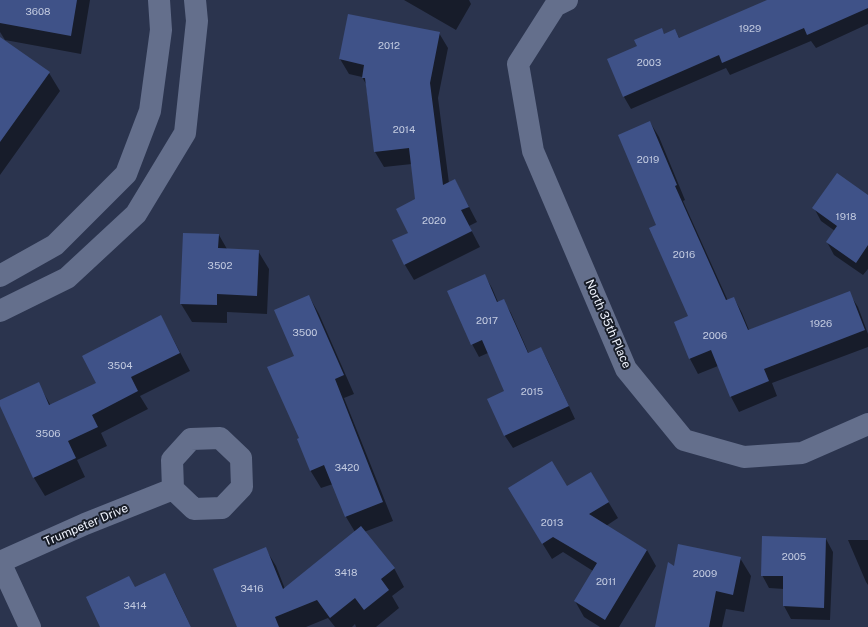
<!DOCTYPE html>
<style>
body{margin:0}
canvas{display:block;background:#2b344e}
</style>
<canvas width="868" height="627"></canvas>
<script>
const context = document.querySelector('canvas').getContext('2d');
context.lineJoin = 'round';
function fill(path, color) { context.fillStyle = color; context.fill(path, 'evenodd'); }
function stroke(path, color, width, dash) { context.strokeStyle = color; context.lineWidth = width; context.lineCap = dash ? 'butt' : 'round'; context.setLineDash(dash || []); context.stroke(path); }
function label(font, color, halo, rows, align = 'center') {
  context.font = font + ' "Public Sans",sans-serif'; context.lineWidth = 4; context.setLineDash([]); context.textBaseline = 'middle'; context.strokeStyle = halo; context.fillStyle = color; for (const [text, x, y, turn = 0] of rows) {
    context.save(); context.translate(x, y); context.rotate((+turn || 0) * Math.PI / 180); context.textAlign = isNaN(turn) ? turn : align; if (halo) context.strokeText(text, 0, 0); context.fillText(text, 0, 0); context.restore();
  }
}
const shadow = new Path2D(`
 M0,0h90l-9,54 -76,-14 -5,-8z
 M404,0h65l2,4 -15,26z
 M769,0h99v24l-52,24 -5,-7 -81,34 -4,-7 -95,41 -7,-12 14,-50 23,-18 4,6 10,-5 5,9z
 M349,15l90,18 9,15 -10,50 11,85 6,-3 22,42 -8,4 11,21 -66,33 -9,-15 -12,-24 16,-8 7,-33 -4,-36 -28,3 -9,-15 -9,-68 -4,-7 -13,-3 -9,-15z
 M0,43l49,30 11,18 -60,84z
 M650,122l9,15 26,63 -2,1 45,100 6,-3 8,15 7,17 100,-37 9,14 10,27v13l-96,36 5,13 -38,16 -8,-15 -13,-31 -20,8 -8,-15 -15,-36 15,-6 -33,-92z
 M868,196v73l-5,6 -29,-20 -7,-13 8,-11 -14,-10 -7,-13z
 M219,235l8,14 31,2 11,18 -2,45 -40,-2v11l-35,-1 -11,-18z
 M485,276l7,12 6,14 5,-2 8,13 18,41 12,-6 7,13 27,58 -62,29 -8,-12 -17,-37 18,-8 -18,-38 -9,4 -7,-13z
 M309,296l10,18 35,80 -10,4 49,123 -29,11 30,36 10,19 -12,9 7,12 -23,19h-20l-1,-3 -3,3h-17l-7,-9 -22,9h-68l27,-79 11,18 9,23 70,-57 -9,-15 -13,-33 -12,4 -11,-18 -10,-32 -5,-82z
 M161,317l10,18 19,36 -50,25 8,13 -47,24 6,13 -30,14 8,17 -40,19 -11,-18 -34,-74v-2l38,-19 13,23 47,-23z
 M591,473l27,45 -12,8 41,24 9,16 -37,61h-19l-16,-10 -9,-16 18,-30 -30,-19 -11,7 -34,-55 49,-16z
 M826,539l7,13 -3,68 -39,-1 -7,-13v-17l-15,-1 -7,-13z
 M848,540h20v45l-2,-3z
 M740,558l11,18 -7,36 -18,-3 -4,18h-66l19,-60z
 M164,575l11,18 16,34h-90l34,-39z`);
const building = new Path2D(`
 M0,0h77l-6,36 -71,-13z
 M767,0h101v8l-61,27 -3,-7 -82,35 -3,-8 -96,42 -16,-38 30,-13 -3,-6 28,-12 2,6 11,-5 4,9z
 M348,14l92,18 -10,51 13,102 12,-6 14,28 -8,3 11,21 -68,34 -12,-25 16,-7 -12,-24 19,-10 -6,-51 -35,4 -9,-74h-3l2,-13 -25,-6z
 M0,37l50,35 -50,70z
 M650,121l27,64 -2,1 51,114 8,-3 14,33 102,-39 15,39 -101,39 5,12 -39,16 -19,-47 -22,9 -15,-37 14,-6 -39,-88 7,-3 -38,-90z
 M837,173l31,22v50l-12,18 -30,-21 11,-16 -25,-18z
 M183,233l36,1 -1,14 41,2 -2,46 -40,-2v11l-37,-1z
 M485,274l12,28 7,-3 24,54 13,-6 28,59 -65,30 -17,-37 17,-8 -22,-51 -11,5 -24,-54z
 M309,295l35,80 -9,4 48,123 -38,15 -21,-52 -14,6 -13,-32 2,-1 -32,-71 27,-11 -20,-46z
 M161,315l19,38 -49,24 7,14 -46,24 6,12 -30,14 8,17 -43,20 -33,-72v-6l39,-18 10,23 47,-22 -14,-27z
 M552,461l15,25 24,-14 18,30 -20,12 58,36 -42,70 -31,-19 23,-38 -44,-26 -11,7 -34,-56z
 M361,526l34,42 -14,11 8,11 -25,20 -9,-12 -25,20 -13,-18 -42,17 4,10h-42l-24,-58 53,-22 17,42z
 M762,536l64,2 -2,70 -41,-2v-30h-22z
 M678,544l63,13 -8,38 -17,-4 -7,36h-54l13,-65 6,4z
 M165,573l26,54h-91l-14,-30 43,-21 6,11z`);
const minor = new Path2D(`
 M567,0l-12,6 -37,58 15,87 93,218 58,71 60,17 58,-4 66,-29
 M0,276l55,-31 71,-71 24,-63 11,-81 -2,-30
 M0,311l67,-33 69,-64 49,-81 12,-112 -2,-21
 M220,438l21,20 1,29 -20,21 -28,1 -21,-20 -1,-29 19,-21z
 M0,562l85,-38 88,-35
 M0,562l30,65`);
const numberNames = [
 ["3608",38,12],
 ["1929",750,29],
 ["2012",389,46],
 ["2003",649,63],
 ["2014",404,130],
 ["2019",648,160],
 ["1918",846,217],
 ["2020",434,221],
 ["2016",684,255],
 ["3502",220,266],
 ["2017",487,321],
 ["1926",821,324],
 ["3500",305,333],
 ["2006",715,336],
 ["3504",120,366],
 ["2015",532,392],
 ["3506",48,434],
 ["3420",347,468],
 ["2013",552,523],
 ["2005",794,557],
 ["3418",346,573],
 ["2009",705,574],
 ["2011",606,582],
 ["3416",252,589],
 ["3414",135,606]
];
const streetNames = [
 ["North 35th Place",608,324,66],
 ["Trumpeter Drive",86,525,-23]
];
fill(shadow, '#0007');
fill(building, '#3f5288');
stroke(minor, '#646f8c', 22);
label('10px', '#c3cbe0', null, numberNames);
label('12px', '#eff3fd', '#181d28', streetNames);
</script>
